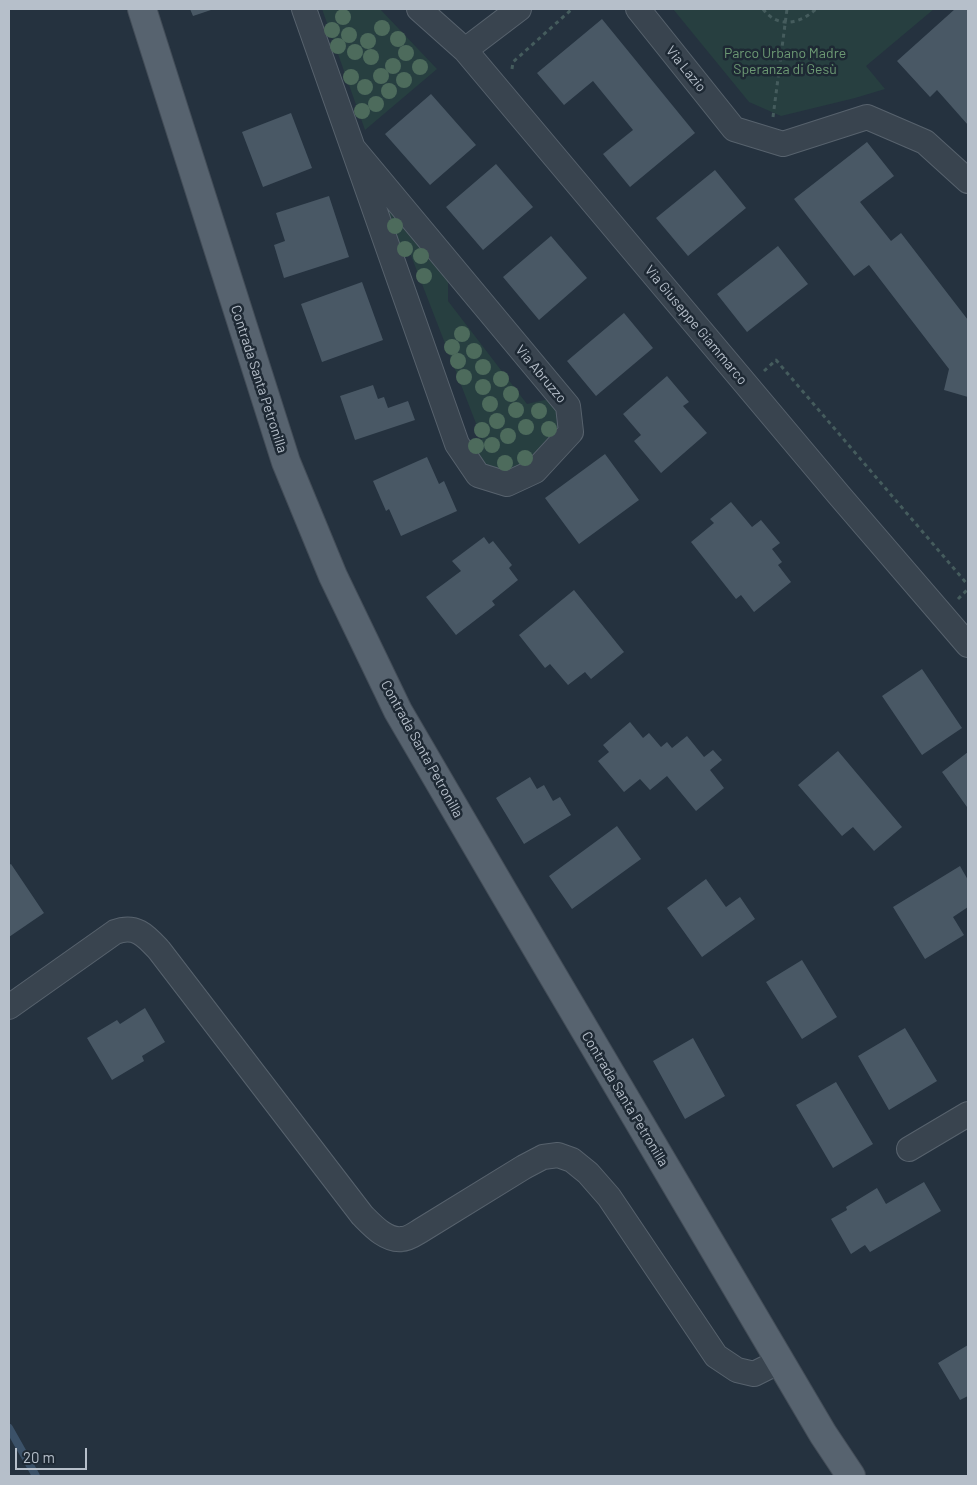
<!DOCTYPE html>
<meta charset="utf-8">
<style>
body{margin:0}
#map{position:relative;width:977px;height:1485px;overflow:hidden;background:#25323f;font-family:Barlow,sans-serif}
canvas{display:block}
.frame{position:absolute;inset:0;border:10px solid #b6bfca;pointer-events:none}
.scale{position:absolute;left:15px;top:1448px;width:72px;height:22px;box-sizing:border-box;border:2px solid #b6bfca;border-top:0;padding-left:6px;font-size:15px;line-height:18px;white-space:nowrap;color:#b6bfca;-webkit-text-stroke:4px #1e2934;paint-order:stroke}
</style>
<div id="map">
<canvas width="977" height="1485"></canvas>
<div class="frame"></div>
<div class="scale">20 m</div>
</div>
<script>
const context = document.querySelector('canvas').getContext('2d');
context.lineJoin = 'round';
function fill(path, color) { context.fillStyle = color; context.fill(path, 'evenodd'); }
function stroke(path, color, width, dash) { context.strokeStyle = color; context.lineWidth = width; context.lineCap = dash ? 'butt' : 'round'; context.setLineDash(dash || []); context.stroke(path); }
function label(font, color, halo, rows, align = 'center') {
  context.font = font + ' Barlow,sans-serif'; context.lineWidth = 5; context.setLineDash([]); context.textBaseline = 'middle'; context.strokeStyle = halo; context.fillStyle = color; for (const [text, x, y, turn = 0] of rows) {
    context.save(); context.translate(x, y); context.rotate((+turn || 0) * Math.PI / 180); context.textAlign = isNaN(turn) ? turn : align; if (halo) context.strokeText(text, 0, 0); context.fillText(text, 0, 0); context.restore();
  }
}
const green = new Path2D(`
 M322,9h58l57,60 -72,61z
 M673,9h261l-68,57 19,23 -30,9 -74,18 -32,-14z
 M371,179l77,93v29l79,103 22,-5 10,14 1,19 -14,21 -37,20 -23,-6 -15,-24 11,-4 -72,-186 -13,-1z`);
const stream = new Path2D(`
 M9,1428l27,48`);
const building = new Path2D(`
 M190,9h24l-21,7z
 M955,9h13v116l-31,-35 -7,7 -33,-36z
 M602,19l93,114 -65,54 -27,-33 30,-24 -40,-49 -29,24 -27,-32z
 M431,94l45,51 -46,40 -45,-51z
 M291,113l21,55 -49,19 -21,-55z
 M867,142l27,34 -34,26 31,39 10,-8 67,87v77l-24,-7 5,-21 -80,-104 -15,11 -60,-77z
 M496,164l37,43 -50,43 -37,-43z
 M715,170l31,38 -58,48 -32,-38z
 M329,196l20,61 -65,21 -10,-33 11,-4 -9,-28z
 M551,236l36,42 -48,42 -36,-43z
 M778,246l30,38 -61,48 -30,-38z
 M362,282l21,58 -61,22 -21,-58z
 M624,313l29,35 -57,48 -29,-35z
 M667,376l22,26 -6,4 24,27 -46,40 -27,-32 7,-6 -18,-21z
 M373,385l5,14 6,-2 4,11 20,-7 7,19 -60,20 -15,-44z
 M605,454l34,46 -60,44 -34,-46z
 M427,457l12,27 5,-3 13,30 -56,25 -12,-27 -3,2 -13,-30z
 M731,502l21,25 9,-7 19,23 -8,6 10,13 -4,3 13,17 -37,30 -13,-17 -5,4 -45,-57 23,-19 -4,-4z
 M484,537l5,7 4,-3 19,24 -3,3 9,12 -26,21 3,4 -39,30 -30,-38 35,-26 -9,-10z
 M574,590l50,62 -33,27 -6,-7 -17,13 -18,-21 -5,4 -26,-33z
 M922,669l40,59 -40,27 -40,-59z
 M630,722l13,16 6,-5 12,14 6,-5 5,6 15,-12 17,21 9,-7 9,10 -12,10 14,18 -28,23 -29,-35 -17,14 -10,-11 -16,13 -26,-31 11,-9 -6,-7z
 M838,751l64,76 -28,24 -21,-24 -11,9 -44,-51z
 M968,752v54l-1,1 -25,-35z
 M530,777l7,12 7,-4 9,16 7,-4 11,18 -47,29 -28,-46z
 M617,826l24,33 -69,50 -23,-33z
 M11,864l33,49 -35,24v-72z
 M960,866l8,14v27l-15,10 11,18 -39,24 -32,-52z
 M706,879l20,28 14,-10 15,22 -53,38 -35,-49z
 M802,960l35,57 -35,22 -36,-57z
 M145,1008l20,34 -23,14 2,5 -32,19 -25,-42 30,-18 3,4z
 M905,1028l32,53 -48,29 -31,-54z
 M693,1038l32,58 -40,23 -32,-58z
 M836,1082l37,62 -40,24 -37,-63z
 M924,1182l17,29 -71,41 -5,-7 -14,9 -20,-35 16,-9 -1,-3 31,-19 9,16z
 M968,1345v51l-8,4 -22,-37z`);
const path = new Path2D(`
 M763,9c15,20 37,15 53,0
 M512,69l1,-7 59,-53
 M773,117l14,-108
 M764,371l12,-11 192,225
 M958,599l10,-10`);
const minor = new Path2D(`
 M304,9l153,435 21,31 29,9 28,-13 36,-39 -3,-26 -215,-258
 M419,9l46,41 374,445 129,150
 M638,9l96,120 49,15 84,-27 58,25 43,39
 M465,50l54,-41
 M9,1007l106,-75c21,-8 31,4 44,18l203,265c10,10 24,26 40,24 6,0 13,-5 18,-8l104,-64 19,-10 15,-2 14,5 16,13 21,24 107,159 21,14 17,4 26,-13
 M909,1149l59,-35`);
const major = new Path2D(`
 M142,9l144,453 47,114 65,135 105,180 320,543 28,42`);
const trees = [
 [343,17],
 [382,28],
 [332,30],
 [349,35],
 [398,39],
 [368,41],
 [338,46],
 [355,52],
 [406,53],
 [371,57],
 [393,66],
 [420,67],
 [381,76],
 [351,77],
 [404,80],
 [365,87],
 [389,91],
 [376,104],
 [362,111],
 [395,226],
 [405,249],
 [421,256],
 [424,276],
 [462,334],
 [452,347],
 [474,351],
 [458,361],
 [483,367],
 [464,377],
 [501,379],
 [483,387],
 [511,394],
 [490,404],
 [516,410],
 [539,411],
 [497,421],
 [526,427],
 [549,429],
 [482,430],
 [508,436],
 [492,445],
 [476,446],
 [525,458],
 [505,463]
];
const parkNames = [
 ["Parco Urbano Madre",785,53],
 ["Speranza di Gesù",785,69]
];
const streetNames = [
 ["Via Lazio",686,69,51],
 ["Via Giuseppe Giammarco",696,325,50],
 ["Via Abruzzo",541,374,50],
 ["Contrada Santa Petronilla",259,379,72],
 ["Contrada Santa Petronilla",422,749,61],
 ["Contrada Santa Petronilla",625,1099,59]
];
fill(green, '#273f40');
stroke(stream, '#3b5168', 8);
fill(building, '#495865');
stroke(minor, '#57626d', 26);
stroke(major, '#434d58', 30);
stroke(path, '#455c5d', 3, [4, 4]);
stroke(minor, '#39444f', 24);
stroke(major, '#57636f', 28);
context.fillStyle = '#4d6b5c';
for (const [x, y] of trees) { context.beginPath(); context.arc(x, y, 8, 0, 2 * Math.PI); context.fill(); }
label('14px', '#6d9a74', '#1e2934', parkNames);
label('14px', '#b6bfca', '#1e2934', streetNames);
</script>
